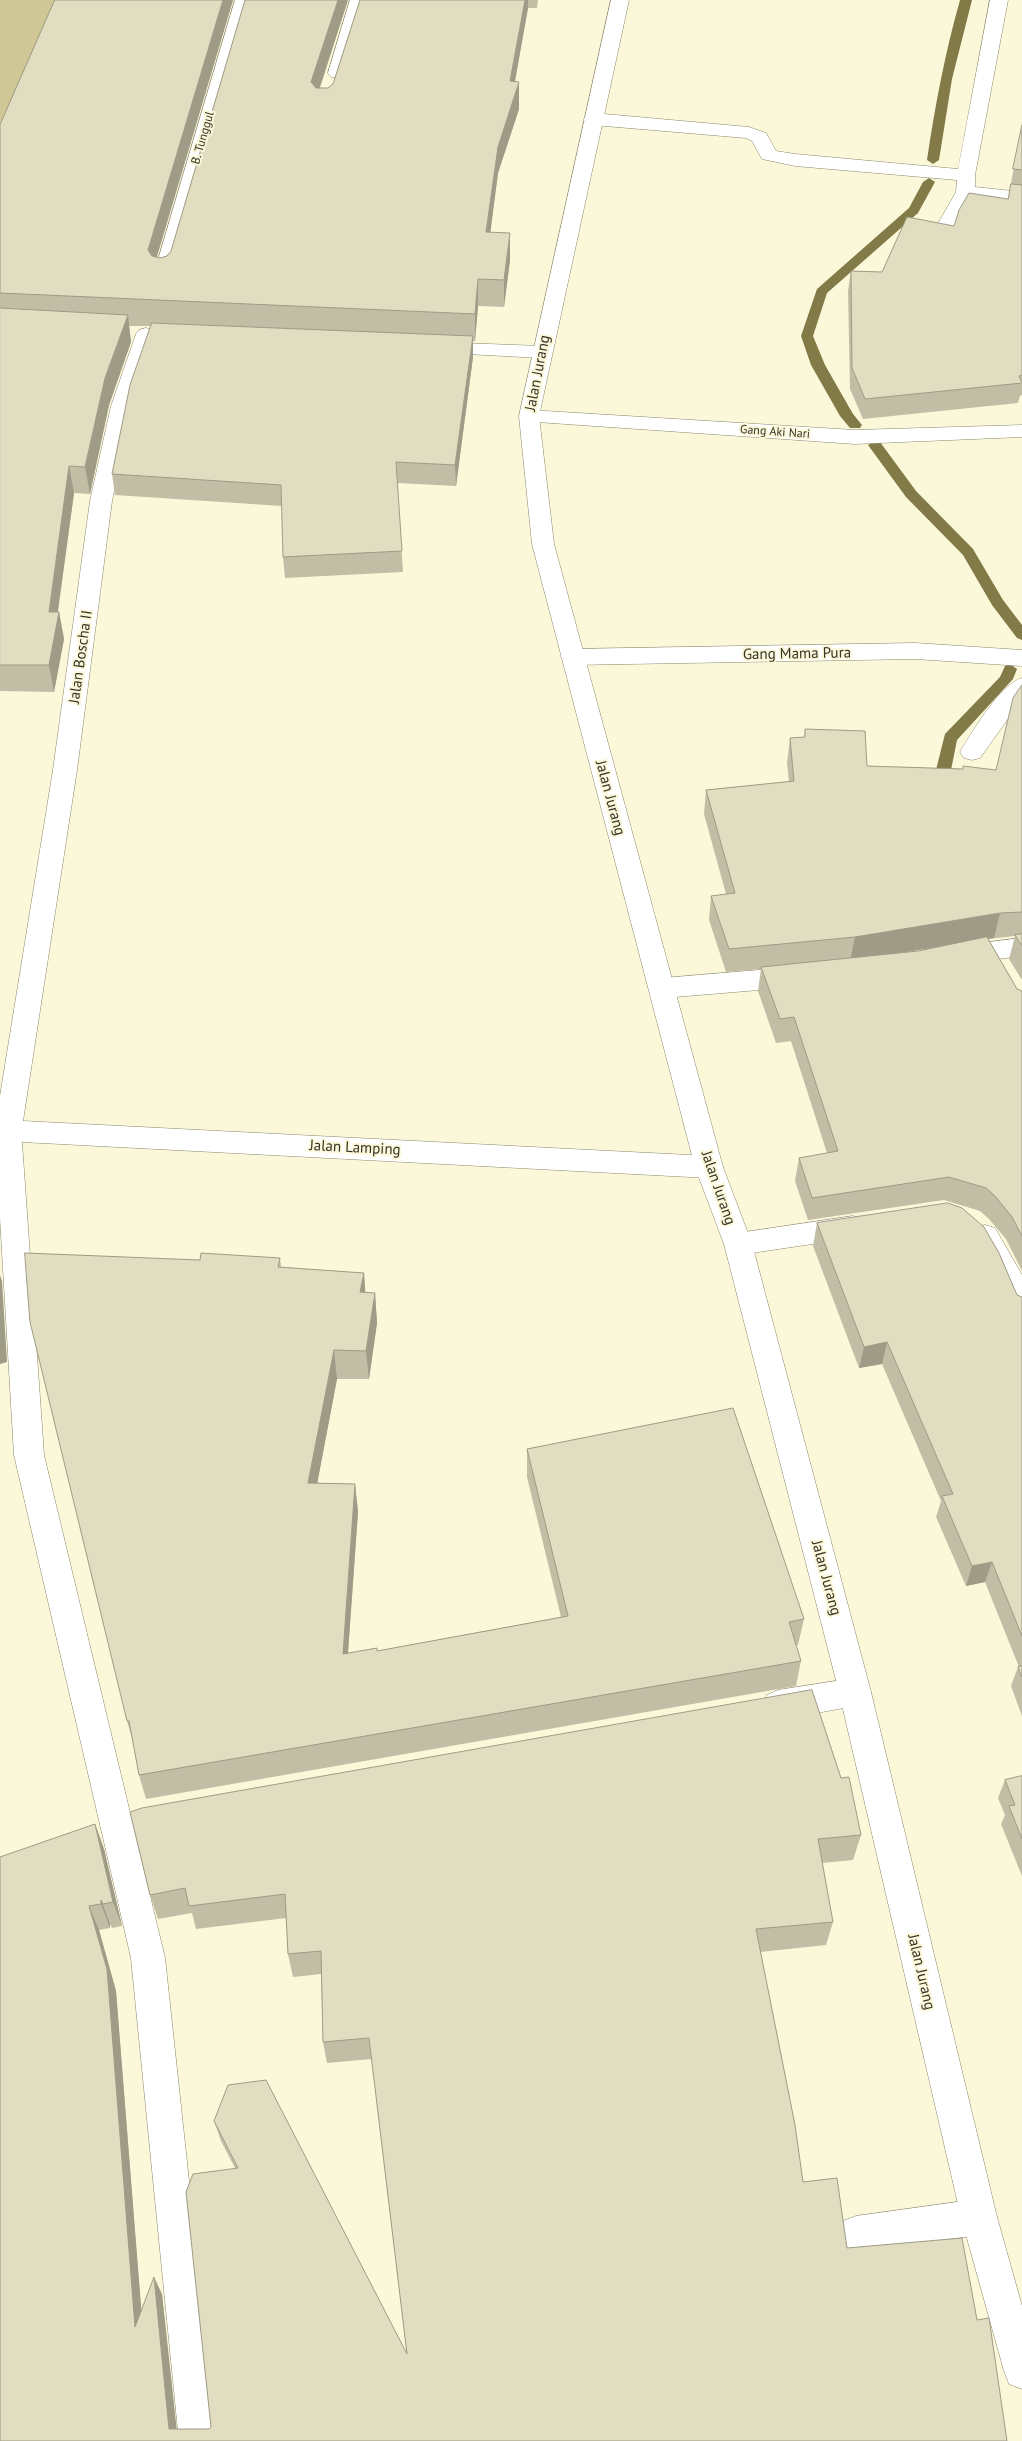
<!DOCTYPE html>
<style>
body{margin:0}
canvas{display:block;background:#fbf7d9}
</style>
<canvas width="1022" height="2441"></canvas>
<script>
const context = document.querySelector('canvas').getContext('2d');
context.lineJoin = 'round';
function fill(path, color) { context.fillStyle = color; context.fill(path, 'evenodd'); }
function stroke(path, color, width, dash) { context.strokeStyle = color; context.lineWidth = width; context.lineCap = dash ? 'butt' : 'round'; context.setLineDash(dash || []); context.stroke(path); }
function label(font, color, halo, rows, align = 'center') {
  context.font = font + ' "PT Sans",sans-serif'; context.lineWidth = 4; context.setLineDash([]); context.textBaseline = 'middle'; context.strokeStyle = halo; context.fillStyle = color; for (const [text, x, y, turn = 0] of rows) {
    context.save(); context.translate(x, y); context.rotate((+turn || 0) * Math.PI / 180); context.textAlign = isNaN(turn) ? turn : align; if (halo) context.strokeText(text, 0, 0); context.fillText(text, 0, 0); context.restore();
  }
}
const green = new Path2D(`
 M0,0h60l-60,155z`);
const stream = new Path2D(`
 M960,0h12l-20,79 -13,81 -6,4 -6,-4c8,-54 18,-107 33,-160z
 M929,178l6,4 -17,31 -91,80 -14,43 12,29 28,49 9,11 -2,3h-10l-10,-12 -29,-51 -10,-29 16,-47 92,-81 14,-26z
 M875,441l5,1 36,49 57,58 30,51 19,25v15l-5,-2 -25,-33 -29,-50 -57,-58 -38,-52z
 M1010,664l7,5 -4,10 -56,61 -10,50 -3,4h-10l-3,-4 14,-56 55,-57 5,-11z`);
const minor = new Path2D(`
 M235,0h18l-80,277 -3,4 -7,2 -7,-2 -3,-4z
 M350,0h18l-22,73 -3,4h-12l-3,-4z
 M990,0h18l-33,175v12l47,5v12l-50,-6 -19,33h-14l-3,-4 20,-35 1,-12 -162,-14 -33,-7 -10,-18 -6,-3 -153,-13 -7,-2 -2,-4 2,-4 7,-2 156,14 17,6 10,18 19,3 163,15z
 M146,328l7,2 3,4 -25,72 -19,95 -35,269 -54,351 686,35 10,3 4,8 -4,8 -10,3 -687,-36 22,313 121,503 52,483h-38l-48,-483 -117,-503 -14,-237v-122l53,-326 37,-269 21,-95 25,-72 3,-4z
 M436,342l105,4 7,2 3,4 -3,4 -7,2 -112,-6 -3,-4 3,-4z
 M529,410l326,20 167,-5v12l-167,7 -333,-23 -3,-5 3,-5z
 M915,643l107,7v16l-107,-7 -343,6 -8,-3 -3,-5 3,-5 8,-3z
 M1022,678v21l-42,59 -8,2 -8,-2 -4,-6c12,-20 40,-68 62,-74z
 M1022,938v18l-65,8 -9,-2 -4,-7 4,-7 9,-2z
 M795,967l9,3 4,7 -4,7 -9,3 -132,11 -9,-3 -4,-7 4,-7 9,-3z
 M853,1216l10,3 4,8 -4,8 -10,3 -115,17 -10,-3 -4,-8 4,-8 10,-3z
 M985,1225l10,3 27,47v45l-10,-4 -18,-42 -23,-38 4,-8z
 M855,1678l11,4 5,10 -5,10 -11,4 -77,14 -11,-5 -5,-10 5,-10 11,-5z
 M979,2199l13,5 5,13 -5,13 -13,5 -123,17 -13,-5 -5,-13 5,-13 13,-5z`);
const secondary = new Path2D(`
 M611,0h18l-90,416 15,128 169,623 29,77 119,448 126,525 25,89v83l-13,-5 -5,-13 -43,-154 -122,-525 -115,-448 -29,-77 -163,-623 -13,-128z`);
const wall = new Path2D(`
 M233,0l-76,257 3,1 7,-2 4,-5 177,-251 -28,88h8l5,-4 27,-84h178l-1,8h-9l-13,74 4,27 -21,64 -8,59 20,28 -6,47 -26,-1 -3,35h-2v16l-17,129 -59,-3 6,89 -118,6 -2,-21 -1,-51 -167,-11 -3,-21 39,-148h-22l2,16 -22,63 -19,89 -16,-1 -16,119h1l5,27 -10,53 -54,-1v-566z
 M1022,125v270l-2,1 -2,7 -155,16 -13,-30 -2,-98 3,-20 31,1 72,-46 54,-27z
 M1022,685v295l-13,-21 6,-23 -27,3 29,50 5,2v280l-16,-32 -17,-20 -9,-8 -36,-11 -136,20 -13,-39 4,-23 28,-5 -36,-112 -15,2 -18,-52 3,-22 -35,3 -17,-52 2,-24 15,-2 -22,-80 2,-24 83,-8 -2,-19 3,-25 14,-1 1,-8 62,37 129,4zM945,945l-27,6 -19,2z
 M817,1223l205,74v419l-11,-30 7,-19h1l-34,-85 -19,4 -30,-69 5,-16 -59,-137 -23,4 -46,-122z
 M280,1258l1,9 83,6 1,20h10l2,30 -8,56h-32l-20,104 38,1 3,28 -10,141 29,-2 184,-34 -34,-140v-28l277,170 -6,26h-2l5,16 -5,25 -650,113 -7,-24 -7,-37 -5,-17 73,-461z
 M1022,1776v100l-21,-52 4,-9 -7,-17 7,-18z
 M841,1778l20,57 -8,25 -31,3 11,59 -7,23 -66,7 43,230 44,66 130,72 30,121h-1007l95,-617 9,25 18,77 -10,2 -2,-4v4l-11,2 17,61 25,319 21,-16 14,135h33l2,-2 24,-259 -14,-27 -7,-20 193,233 -35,-295 -45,4 -4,-21 -2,-68 -28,3 -5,-23 -2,-36 -90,11 -4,-16 -34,6 -8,-24 -20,-83z`);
const shadedWall = new Path2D(`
 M223,0h10l-82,276 -3,-26z
 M338,0h10l-35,108 -2,-26z
 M525,0h3v8l-18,100v-27z
 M519,82v27l-21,64 -11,86 -1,-27 12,-85z
 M510,233v27l-6,47v-27z
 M478,279v27l-3,35v-27z
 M128,315l3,27 -22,63 -19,89 -5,-27 20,-89z
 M473,336v21l-17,129 -1,-21z
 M69,466l5,27 -19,138 4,-19 5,27 -10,53 -5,-27v-53z
 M1000,913l-6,25 -144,23 5,-24z
 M364,1273l2,30 -6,-11z
 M0,1275l2,6 5,81 -7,2z
 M375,1293l2,30 -8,56 -3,-28z
 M887,1342l-5,22 -23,4 5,-21z
 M334,1350l3,29 -25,132 -4,-28z
 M355,1484l3,28 -12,168 -3,-26z
 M992,1562l-7,20 -19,4 6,-20z
 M95,1824l9,25 18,77 -9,-24z
 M101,1900l9,24v4l-9,-24z
 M89,1906l10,24 17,61 28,352 -9,-16z
 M154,2277l8,17 16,147 -9,-12z`);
const building = new Path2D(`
 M55,0h168l-75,250 4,6 8,2 7,-2 4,-5 74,-251h93l-27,82 5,6h12l5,-4 27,-84h165l-15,81 9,1 -21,65 -12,85 24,1 -6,47 -26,-1 -3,35 -475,-21v-168z
 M1022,125v45l-9,-1z
 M1011,184l11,1v190l-3,1 3,7 -157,16 -13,-31 -1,-97 31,1 25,-55 47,9 5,-16 10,-17 39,6z
 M0,308l128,7 -23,63 -20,89 -16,-1 -20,146h10l-10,53h-49z
 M152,323l321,13 -18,129 -59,-3 6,89 -119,6 -2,-72 -169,-11 18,-89z
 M1022,685v227l-22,1 -145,24 -126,12 -18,-53 24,-3 -29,-103 88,-9 -4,-43 15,-1v-8l60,2 2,35 96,3v-3l33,4 17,-72z
 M1022,934v12l-7,-11z
 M987,937l30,52 5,2v245l-10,-19 -17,-21 -9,-8 -37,-11 -137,21 -13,-40 39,-7 -44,-134 -14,2 -19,-52 157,-16z
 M948,1203l14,5 22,19 15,26 18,42 5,2v339l-30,-74 -20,4 -30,-70 11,-2 -66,-152 -23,5 -47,-124z
 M25,1253l175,7 1,-7 79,5 -2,9 86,6 -4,19 15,1 -9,58 -32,-1 -26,133 47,1 -12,170 34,-6v3l191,-35 -41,-167 206,-41 71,211 -15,3 12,39 -662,114 -10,-54h-2l-97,-399z
 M1022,1666v11l-4,-10z
 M812,1690l29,88 8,-1 12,58 -43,4 15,83 -77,7 39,196 8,57 34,-4 10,70 115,-10 15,82 12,-2 18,123h-1007v-584l95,-33 18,78 -10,2 -2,-4v4l-12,2 18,63 28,358 19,-50 15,152h40l2,-2 -25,-235 7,-18 45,-6 -24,-47 14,-36 38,-5 141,274 -38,-316 -46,4 -2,-91 -33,3 -3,-60 -96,12 -4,-18 -35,7 -20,-83 12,-4z
 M1022,1776v63l-13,-33 6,-1 -10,-25z`);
const farStreetnames = [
 ["B. Tunggul",203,138,-74],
 ["Gang Aki Nari",775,432,4]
];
const streetNames = [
 ["Jalan Jurang",538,373,-79],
 ["Gang Mama Pura",797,654,-1],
 ["Jalan Boscha II",81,657,-82],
 ["Jalan Jurang",610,798,75],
 ["Jalan Lamping",355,1148,3],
 ["Jalan Jurang",718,1188,71],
 ["Jalan Jurang",826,1578,75],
 ["Jalan Jurang",921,1972,77]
];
fill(green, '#cfc795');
fill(stream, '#827a47');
stroke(minor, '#8b876c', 1);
stroke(secondary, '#8b876c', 1);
fill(minor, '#fff');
fill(secondary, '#fff');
fill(wall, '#c2bea5');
fill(shadedWall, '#9e9b86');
fill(building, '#e1ddc0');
stroke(building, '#9e9b86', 1);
label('12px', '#343327', '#fbf7d9', farStreetnames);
label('15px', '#343327', '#fbf7d9', streetNames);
</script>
